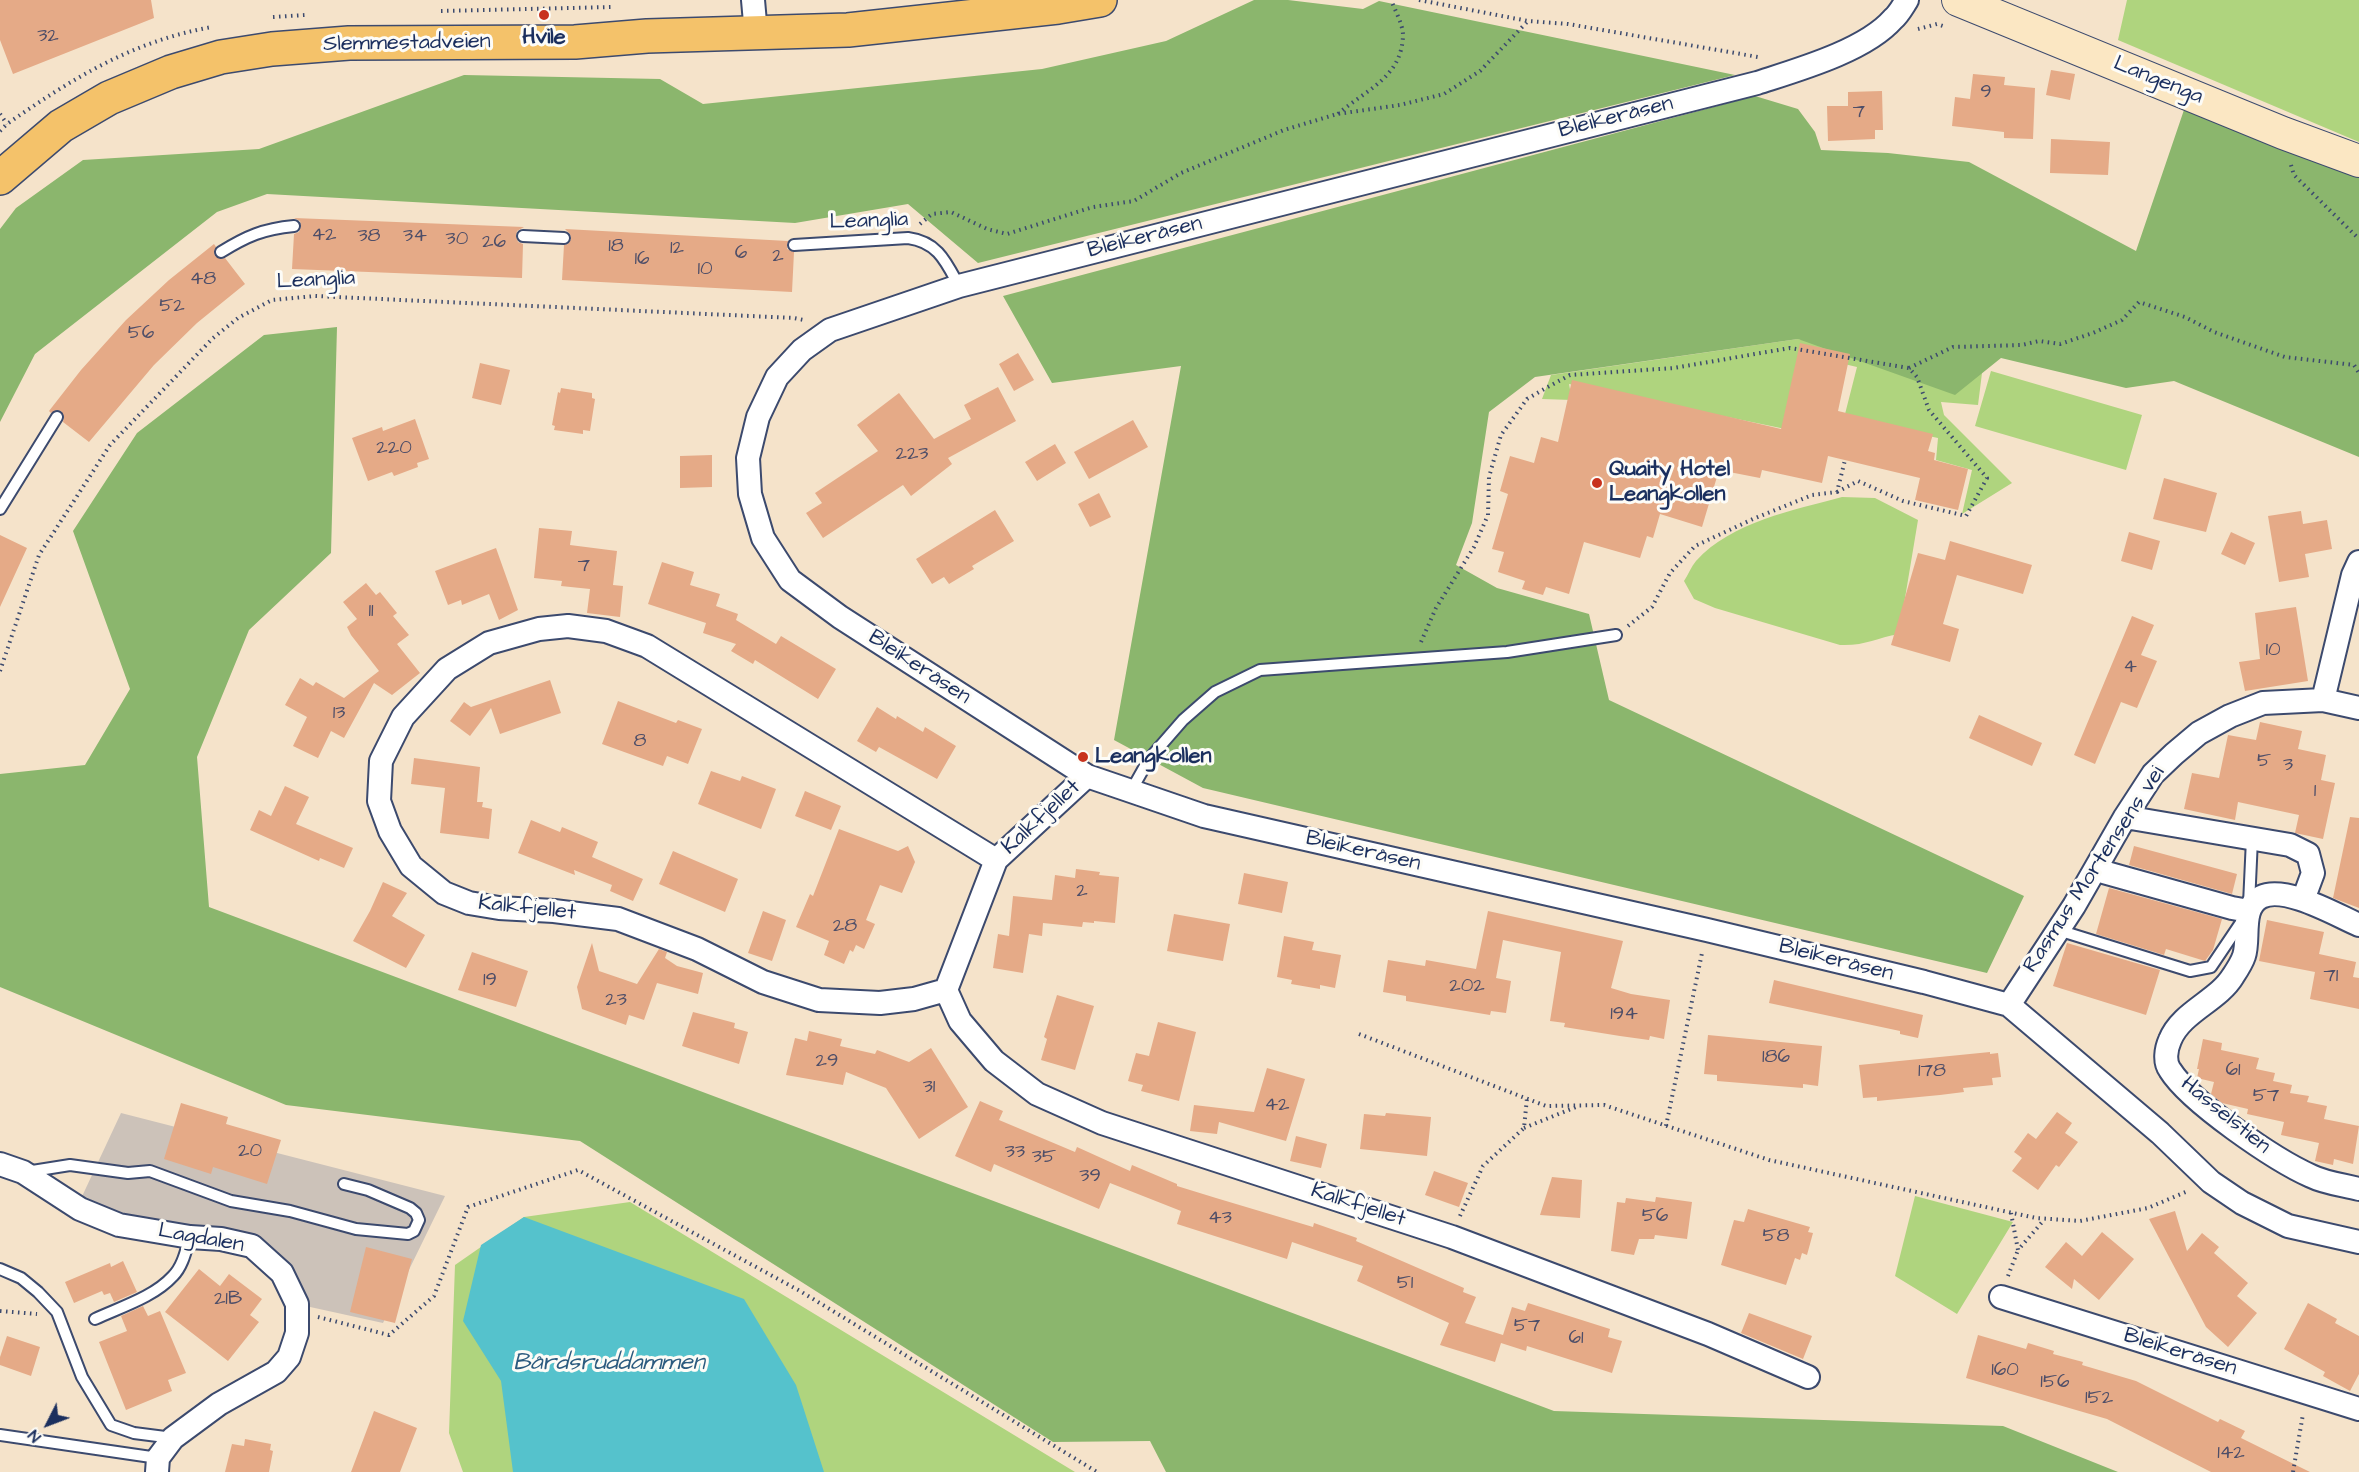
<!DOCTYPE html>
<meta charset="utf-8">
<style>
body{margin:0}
#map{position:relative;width:2359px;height:1472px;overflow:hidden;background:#f5e3ca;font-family:"Architects Daughter",sans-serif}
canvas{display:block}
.north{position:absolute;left:18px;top:1394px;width:60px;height:60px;-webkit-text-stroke:4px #fdfcf7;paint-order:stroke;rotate:228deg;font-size:16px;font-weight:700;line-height:24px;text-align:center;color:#1b2f5e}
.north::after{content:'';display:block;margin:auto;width:21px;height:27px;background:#1b2f5e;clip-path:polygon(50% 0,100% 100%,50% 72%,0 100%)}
</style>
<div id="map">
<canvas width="2359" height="1472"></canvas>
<div class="north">N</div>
</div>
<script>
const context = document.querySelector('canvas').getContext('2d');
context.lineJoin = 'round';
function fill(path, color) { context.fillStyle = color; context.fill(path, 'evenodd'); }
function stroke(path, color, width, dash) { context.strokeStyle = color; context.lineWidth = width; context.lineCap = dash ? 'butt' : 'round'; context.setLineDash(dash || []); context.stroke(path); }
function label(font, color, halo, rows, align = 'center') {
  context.font = font + ' "Architects Daughter",sans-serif'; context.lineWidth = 6; context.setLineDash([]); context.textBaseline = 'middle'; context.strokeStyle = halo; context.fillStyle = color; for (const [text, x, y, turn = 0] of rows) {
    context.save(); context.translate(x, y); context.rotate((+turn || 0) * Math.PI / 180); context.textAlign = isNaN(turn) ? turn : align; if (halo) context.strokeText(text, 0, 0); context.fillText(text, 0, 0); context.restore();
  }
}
const industrial = new Path2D(`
 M121,1113l324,83 -62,127 -91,-20 -42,-57 -172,-41z`);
const green = new Path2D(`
 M2127,0h232v142l-241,-102z
 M1798,339l184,34 -4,32 -37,-3 3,13 68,68 -50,31 10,-44 -36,-10 2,-22 -94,-20 13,-51 -47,-11 -20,74 -221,-46 3,16 -30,-1 9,-24z
 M1991,371l151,44 -16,55 -151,-44z
 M1842,497l33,1 43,22 -19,114c-23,4 -34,12 -59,11l-125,-37 -21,-9 -10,-18c4,-6 7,-14 12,-20 35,-39 98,-51 146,-64z
 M1915,1196l98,26 -56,92 -62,-38z
 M630,1202l445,270h-612l-14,-39 6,-168 69,-48z`);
const forest = new Path2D(`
 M1254,0h34l75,9 16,-8 356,74 -757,188 -70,-59 -113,19 -528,-29 -50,18 -182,142 -35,68v-193l16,-21 67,-48 176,-11 205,-74 196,4 43,25 339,-35 124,-28z
 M1755,96l43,13 17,23 6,18 67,3 81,9 167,89 50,-147 173,70v283l-185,-76 -48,7 -125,-30 -46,37 -157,-56 -263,38 -46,35 -17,111 -16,42 41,23 92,26 20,86 415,196 -37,77 -784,-185 -89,-48 67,-374 -129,17 -49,-87z
 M337,327l-6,226 -82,77 -52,127 12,150 1345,504 449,15 115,46h-952l-16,-31 -97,1 -473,-301 -294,-36 -286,-118v-213l85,-9 45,-76 -57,-158 64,-98 127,-98z`);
const water = new Path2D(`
 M524,1217l220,82 52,86 28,87h-311l-12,-91 -38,-60 18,-76z`);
const building = new Path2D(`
 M0,0h151l3,18 -141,56 -13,-34z
 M2051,70l24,4 -5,26 -24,-5z
 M1973,74l32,3 -1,8 31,3 -2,51 -29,-1v-6l-52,-6 3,-29 15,2z
 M1882,91l1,39h-8v9l-47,2 -1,-35h21v-14z
 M2051,139l59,3 -2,33 -58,-2z
 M294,218l230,9 -7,4 -1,5 2,6 5,2 -1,34 -230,-9 2,-35 5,-2 2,-6 -1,-5z
 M565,229l223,12 -1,8 7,3 -2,40 -230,-12 2,-35 4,-1 3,-5 -1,-5z
 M214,244l2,3 -2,5 1,4 6,3 4,-1 20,26 -48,39 -43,42 -65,77 -26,-20 1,-5 -3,-6 -4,-1 -6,3 -2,-2 32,-41 45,-50 43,-40z
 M1800,343l50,11 -12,57 95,23 -5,17 7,2 -1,7 34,9 -10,41 -43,-10 5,-22 -92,-22 -6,27 -60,-13 -2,8 -41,-8 -17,57 -42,-13 -7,24 -6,-2 -7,22 -56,-16 -15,52 -23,-7 -3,8 -21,-6 3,-8 -27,-9 6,-20 -12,-3 16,-55 -8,-3 10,-35 24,7 7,-26 17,5 14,-62 209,49z
 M1018,353l16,27 -20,11 -15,-27z
 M480,363l30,7 -9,35 -29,-7z
 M998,387l18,34 -68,37 4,6 -41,32 -8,-11 -80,53 -17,-25 16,-10 -7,-10 63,-42 -21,-26 42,-32 35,46 37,-20 -7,-14z
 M561,388l31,5v5l3,1 -5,32 -7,-1v4l-29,-4 1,-4 -3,-1 6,-33 2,1z
 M415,419l14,40 -12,4 1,4 -24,9 -2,-4 -24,9 -16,-43 30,-11 1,4z
 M1133,420l15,27 -59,32 -15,-27z
 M1055,444l11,19 -29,18 -12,-19z
 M712,455v32l-32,1v-32z
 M2164,478l53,15 -11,39 -53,-13z
 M1099,493l12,24 -21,10 -12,-23z
 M995,510l19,31 -42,25 2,3 -25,15 -5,-7 -12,7 -16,-25z
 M2301,511l2,13 24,-4 5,29 -27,5 4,23 -30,5 -11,-66z
 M539,528l33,3 -2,14 47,6 -4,34 10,1 -3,31 -33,-4 3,-24 -29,-3 1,-5 -28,-3z
 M2129,532l31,9 -8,29 -31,-9z
 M2231,532l24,11 -10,22 -24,-11z
 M0,535l27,13 -27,59z
 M1950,541l82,24 -9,29 -66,-19 -14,49 16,5 -9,33 -59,-17 27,-92 27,7z
 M496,548l22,62 -19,10 -10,-26 -27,11 -1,-5 -13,5 -13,-34z
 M662,562l32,10 -4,13 30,9 -4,12 22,8 -2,6 40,24 5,-8 55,33 -18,30 -63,-39 -2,4 -22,-13 5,-7 -33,-11 3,-10 -58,-19z
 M366,583l10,12 4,-3 17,21 -4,3 16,19 -12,9 23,29 -28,22 -18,-12 -30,55 -13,-7 -13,27 -25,-12 14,-29 -22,-12 15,-27 13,8 3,-4 28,16 35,-27 -28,-36 -4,-8 10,-8 -14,-17z
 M2296,607l12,74 -63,10 -6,-29 21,-3 -5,-46z
 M2132,616l22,9 -13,30 16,6 -20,47 -16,-6 -26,62 -21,-9z
 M550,680l11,33 -61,21 -9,-26 -21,28 -20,-15 14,-19 7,5z
 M618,701l58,22 2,-3 24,9 -14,35 -21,-8 -4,10 -61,-22z
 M877,707l19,12 1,-3 26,16 2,-5 31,19 -19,33 -58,-32 -3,5 -19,-11z
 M1979,715l63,28 -10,23 -63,-28z
 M2260,722l42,9 -4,18 28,6 -5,25 14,3 -12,56 -28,-6 4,-18 -61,-13 -3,18 -51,-11 8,-36 27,5 9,-43 28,5z
 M414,758l66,9 -3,35h6l-1,5 10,2 -3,30 -49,-6 5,-45 -34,-4z
 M711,771l29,10 2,-5 34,13 -15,40 -63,-25z
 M285,786l24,11 -13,27 57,24 -9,20 -24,-10 -1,3 -69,-31 9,-20 12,6z
 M805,791l36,15 -10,24 -36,-14z
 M2350,817l9,1v90l-26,-10z
 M531,820l29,12 2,-5 36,15 -6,15 51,22 -10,22 -23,-10 2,-6 -38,-15 1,5 -57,-22z
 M839,829l59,22 10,-5 7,16 -13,31 -22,-8 -14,35 9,4 -11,25 -8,-4 -3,7 -3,-2 -6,14 -20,-9 5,-14 -33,-14 14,-33 3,2z
 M2134,846l103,28 -5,20 -103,-29z
 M673,851l65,28 -13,33 -66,-28z
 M1076,869l24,3 -1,3 20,2 -4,46 -21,-2v2l-11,-1 -1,5 -39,-4 -1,13 -13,-2 -6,39 -30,-5 5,-34 11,2 4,-40 39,4 3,-25 20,3z
 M1244,873l44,9 -6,31 -44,-9z
 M383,882l24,11 -15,23 33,19 -19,33 -53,-27 17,-30z
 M2109,888l113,31 -9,31 -8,11 -39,-12 -2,6 -68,-21z
 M763,911l23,9 -14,41 -24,-8z
 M1488,911l135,30 -12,47 20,6 39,6 -6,39 -14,-3 -1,4 -29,-4 -56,-9 1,-4 -15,-2 11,-69 -58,-12 -7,38 15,3 -5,32 -15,-2 -1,4 -84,-14v-5l-23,-4 5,-32 37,6 1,-6 50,9z
 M1174,914l56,10 -7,37 -56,-10z
 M2267,920l57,12 -5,22 37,8 -3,15 6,1v31l-49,-10 5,-27 -56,-11z
 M1284,936l30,6 -2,8 29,5 -6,33 -15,-3v4l-29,-5 1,-4 -15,-3z
 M592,943l7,28 38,13 22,-35 8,3 -2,6 12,8 26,7 -5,21 -41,-11 -13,37 -15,-5 -3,10 -44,-16 -5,-22z
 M2067,943l93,27 -14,45 -93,-29z
 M472,952l56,19 -12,36 -58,-17z
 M1774,980l149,35 -5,23 -18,-4v-3l-131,-28z
 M1057,995l37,11 -19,64 -34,-10 6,-21 -3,-2z
 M693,1012l42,11 -1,5 14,4 -9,32 -57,-18z
 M1158,1022l38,10 -17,69 -38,-10 2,-6 -15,-4 8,-28 13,3z
 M809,1031l33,8 -2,7 35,8 2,-4 32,12 22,-14 37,59 -49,32 -33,-51 -40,-16 -3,13 -57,-10 9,-37 12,3z
 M1708,1035l114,11 -4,40 -15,-2v4l-86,-7v-6l-13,-1z
 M2203,1039l19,4 -1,7 38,8 -3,11 19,4 -2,8 19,4 -2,8 19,3 -2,6 20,4 -3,13 35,7 -6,38 -19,-5 -1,6 -18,-4 4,-18 -38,-8 3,-13 -37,-8 1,-5 -26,-6 -11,-9 3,-12 -17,-4 2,-9h-2z
 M1990,1052v2l8,-1 3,24 -9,1 1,7 -30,3 1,4 -24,3 -63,6v-4l-14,1 -4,-33z
 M1267,1068l38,11 -19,62 -67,-19 -2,12 -27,-3 4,-26 60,7z
 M980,1101l23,10 -4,9 76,32 2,-5 53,24 2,-6 45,19v2l39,12 97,29 1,-4 43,15 -1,3 108,47 -1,4 13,5 -11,26 38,12 9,-28 13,4 3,-8 82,26 -2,8 14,4 -10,32 -85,-27 -1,5 -25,-8 -6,19 -55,-17 9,-22 -92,-42 6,-15 -71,-24 -5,17 -110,-35 4,-13 -71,-28 -11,26 -105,-45 -3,8 -36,-16z
 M181,1103l47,14 -2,7 55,16 -14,44 -54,-17 -2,7 -47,-15z
 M2057,1112l15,11 -7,10 13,9 -19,25 -3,-2 -18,25 -26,-19 10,-13 -8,-6 14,-19 8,6z
 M1386,1113l45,4 -4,39 -67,-7 4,-35 21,2z
 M1296,1136l31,8 -6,24 -31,-7z
 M1434,1171l34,12 -9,24 -34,-12z
 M1552,1177l30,3 -2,38 -40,-3z
 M1656,1197l36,5 -5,37 -32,-4 -1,4h-15l-5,16 -23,-4 6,-49 8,1 1,-5 29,4z
 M1748,1209l62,18 -2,5 5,1 -6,22 -5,-2 -2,7 -5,-2 -9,27 -65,-20 13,-45 10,2z
 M2175,1211l12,40 15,-18 17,14 -5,6 34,30 -11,13 20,17 -29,34 -22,-20 -57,-108z
 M2102,1232l32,27 -35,41 -25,-21 -2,10 -27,-22 21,-25 16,14z
 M366,1247l46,12 -17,64 -45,-11z
 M123,1261l14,31 -23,10 -4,-9 -6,2 -2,-4 -28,12 -9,-21 45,-19 1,4z
 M199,1269l21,17 9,-12 33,25 -12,16 9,7 -31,39 -63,-49z
 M2308,1303l29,16 -2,4 24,13v38l-9,17 -27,-15 2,-4 -41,-23z
 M143,1306l5,10 12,-5 26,62 -18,7 4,11 -46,19 -27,-68 28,-11 -6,-15z
 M1749,1313l63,23 -9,23 -62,-26z
 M1978,1335l48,14 2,-6 26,8 -1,3 30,8 -1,3 54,16 82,41 2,-3 25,12 -4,7 69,34h-99l-104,-53 -141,-41z
 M7,1336l33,11 -9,29 -31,-11v-8z
 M374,1411l43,17 -17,44h-49z
 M245,1439l26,5 -1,6 3,1 -4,21h-44l7,-28 12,2z`);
const path = new Path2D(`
 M1419,0l109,21 40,3 190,33
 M441,11l172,-4
 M273,17l32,-2
 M1918,29l19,-5 9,3
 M0,114l7,10
 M1338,114c27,-24 64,-36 65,-79 0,-10 -8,-25 -12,-35
 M0,131l7,-7c65,-45 125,-83 205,-97
 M2291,165l3,10 65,64
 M920,224l12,-10 19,-2 36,17 20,5 86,-27 41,-6 47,-28 103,-43 53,-16 63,-9 44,-11 36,-23 48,-50
 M1909,368l44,-21 69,-2 17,-4 21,3 33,-11 29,-13 17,-18 46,15 29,15 71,25 69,8 5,8
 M1628,626l24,-19 18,-34 25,-27 58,-27 59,-24 25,-3 8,-32
 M1421,642l15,-34 38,-61 14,-32 1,-38 12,-42 26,-36 19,-11 24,-13 104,-7 116,-20 119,20 8,9 12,33 58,68 -21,38 -63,-15 -45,-20 -21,11
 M0,671l39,-116 71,-110 103,-107 25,-20 34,-18 43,-4 479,22 10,2
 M1359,1034l187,72 58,-1 165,55 267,58 44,3 68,-13 40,-17
 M1666,1126l36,-173
 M1524,1128l52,-21
 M2011,1213l7,37 26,-30
 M1460,1216l23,-50 41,-38 3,-30
 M2008,1276l10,-26
 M0,1311l37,3
 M318,1317l71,18 45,-39 34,-89 110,-37 222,121 297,181
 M2293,1472l10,-58`);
const lane = new Path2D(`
 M523,236l41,2
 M794,245l114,-7c30,4 38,24 51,48
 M221,252c26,-16 42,-23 73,-26
 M0,509l57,-92
 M1131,791l18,-32 34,-39 32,-28 45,-22 247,-18 109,-17
 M2249,904l3,-65
 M2058,930l132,41 21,-4 31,-46
 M26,1172l44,-7 58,8 22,-2 81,30 59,10 66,18 52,5 6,-3 5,-11 -3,-7 -6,-5 -42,-18 -24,-6
 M0,1269l21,9 17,14 19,20 25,65 29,48 23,8 39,5
 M95,1319c26,-12 59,-22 78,-43 10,-10 13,-26 17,-39
 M0,1435l158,23`);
const street = new Path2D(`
 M753,0l3,34
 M1907,0c-4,6 -8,14 -14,19 -28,32 -96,51 -136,64l-798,203 -129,44 -28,20 -25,27 -19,40 -10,41 2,36 13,44 27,42 50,37 247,159 44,15 73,25 503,114 217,52 85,23 151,128 51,49 31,21 46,23 71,16
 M2323,700l30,-125 6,-13
 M2125,817l165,28 18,9 5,19 -10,27
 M996,860l-349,-214 -41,-15 -38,-5 -29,3 -50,14 -42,26 -44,48 -22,44 -2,40 11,30 21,35 33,27 25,10 30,5 55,3 64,8 79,30 66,33 56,18 61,3 34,-4 32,-9 50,-130 91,-84
 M2096,870l136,38 17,3
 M2359,925c-23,-10 -74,-40 -98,-28 -21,11 -11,41 -17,59 -2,6 -7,14 -11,20 -15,25 -52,36 -63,64 -4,9 -6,22 0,30 20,32 105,90 141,106 14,7 32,9 48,13
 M946,990l14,31 34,40 43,33 65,29 350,114 256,97 100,43
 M2009,1005l65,-99 51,-89 28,-43 21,-20 25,-21 31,-17 33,-13 60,-3 36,8
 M0,1164l23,8 57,37 39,16 71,12 31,2 31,7 30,27 15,31v29l-8,24 -13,15 -57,32 -46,34 -15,20 -1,14
 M2001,1297l358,112`);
const secondary = new Path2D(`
 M1958,0l325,133 76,28`);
const primary = new Path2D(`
 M0,178l61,-52 48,-28 62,-26 50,-15 51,-8 77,-6 226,-1 72,-6 201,-6 210,-23 42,-7`);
const markers = [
 [544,15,6,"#c8321e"],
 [1597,483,6,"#c8321e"],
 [1083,757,6,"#c8321e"]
];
const numberNames = [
 ["32",48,37],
 ["9",1986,93],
 ["7",1859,113],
 ["42",324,236],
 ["38",369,237],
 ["34",415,237],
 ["30",457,240],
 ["26",494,243],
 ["18",616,247],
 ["12",677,249],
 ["6",741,254],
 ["2",778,257],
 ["16",642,260],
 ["10",705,270],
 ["48",203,280],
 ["52",172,307],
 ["56",141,334],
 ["220",394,449],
 ["223",912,455],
 ["7",584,567],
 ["11",371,612],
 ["10",2273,651],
 ["4",2130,668],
 ["13",339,714],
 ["8",640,742],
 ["5",2264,762],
 ["3",2288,766],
 ["1",2315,792],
 ["2",1082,892],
 ["28",845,927],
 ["71",2331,977],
 ["19",490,981],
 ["202",1467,987],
 ["23",616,1001],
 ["194",1624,1015],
 ["186",1776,1058],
 ["29",827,1062],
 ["61",2233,1071],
 ["178",1932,1072],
 ["31",929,1088],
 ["57",2266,1097],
 ["42",1277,1106],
 ["20",250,1152],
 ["33",1015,1153],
 ["35",1044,1158],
 ["39",1090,1177],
 ["56",1655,1217],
 ["43",1220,1219],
 ["58",1776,1237],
 ["51",1405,1284],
 ["21B",228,1300],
 ["57",1527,1327],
 ["61",1576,1339],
 ["160",2005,1371],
 ["156",2055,1383],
 ["152",2099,1399],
 ["142",2231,1454]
];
const poiNames = [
 ["Hvile",544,38,"center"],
 ["Quaity Hotel",1609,470],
 ["Leangkollen",1609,495],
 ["Leangkollen",1095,757]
];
const streetNames = [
 ["Slemmestadveien",407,44,-1],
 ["Langenga",2158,81,22],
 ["Bleikeråsen",1616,118,-14],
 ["Leanglia",869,222,-2],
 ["Bleikeråsen",1145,238,-14],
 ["Leanglia",316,281,-3],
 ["Bleikeråsen",919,668,33],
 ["Kalkfjellet",1042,818,-43],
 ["Bleikeråsen",1363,852,13],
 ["Rasmus Mortensens vei",2095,870,-57],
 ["Kalkfjellet",527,909,6],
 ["Bleikeråsen",1836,961,14],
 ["Hasselstien",2225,1116,39],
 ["Kalkfjellet",1358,1206,18],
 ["Lagdalen",201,1239,10],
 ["Bleikeråsen",2180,1353,17]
];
const waterNames = [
 ["Bårdsruddammen",609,1364]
];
fill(industrial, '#ccc2b9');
fill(green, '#afd47e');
fill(forest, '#8bb66d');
fill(water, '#55c2cc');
fill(building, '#e5aa87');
stroke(lane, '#3c4a6e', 14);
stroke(street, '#3c4a6e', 26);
stroke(secondary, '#3c4a6e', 34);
stroke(primary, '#3c4a6e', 36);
stroke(path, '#3c4a6e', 4, [1.5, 4.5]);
stroke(lane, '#fff', 10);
stroke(street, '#fff', 22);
stroke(secondary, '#fbe7c3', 32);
stroke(primary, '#f4c26a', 33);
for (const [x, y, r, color] of markers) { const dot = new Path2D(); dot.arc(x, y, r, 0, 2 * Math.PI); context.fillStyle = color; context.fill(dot); stroke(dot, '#fdfcf7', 2); }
label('20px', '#4e4e68', null, numberNames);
label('bold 22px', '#1b2f5e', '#fdfcf7', poiNames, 'left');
label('22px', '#1b2f5e', '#fdfcf7', streetNames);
label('italic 24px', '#2c5b7f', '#fdfcf7', waterNames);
</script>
